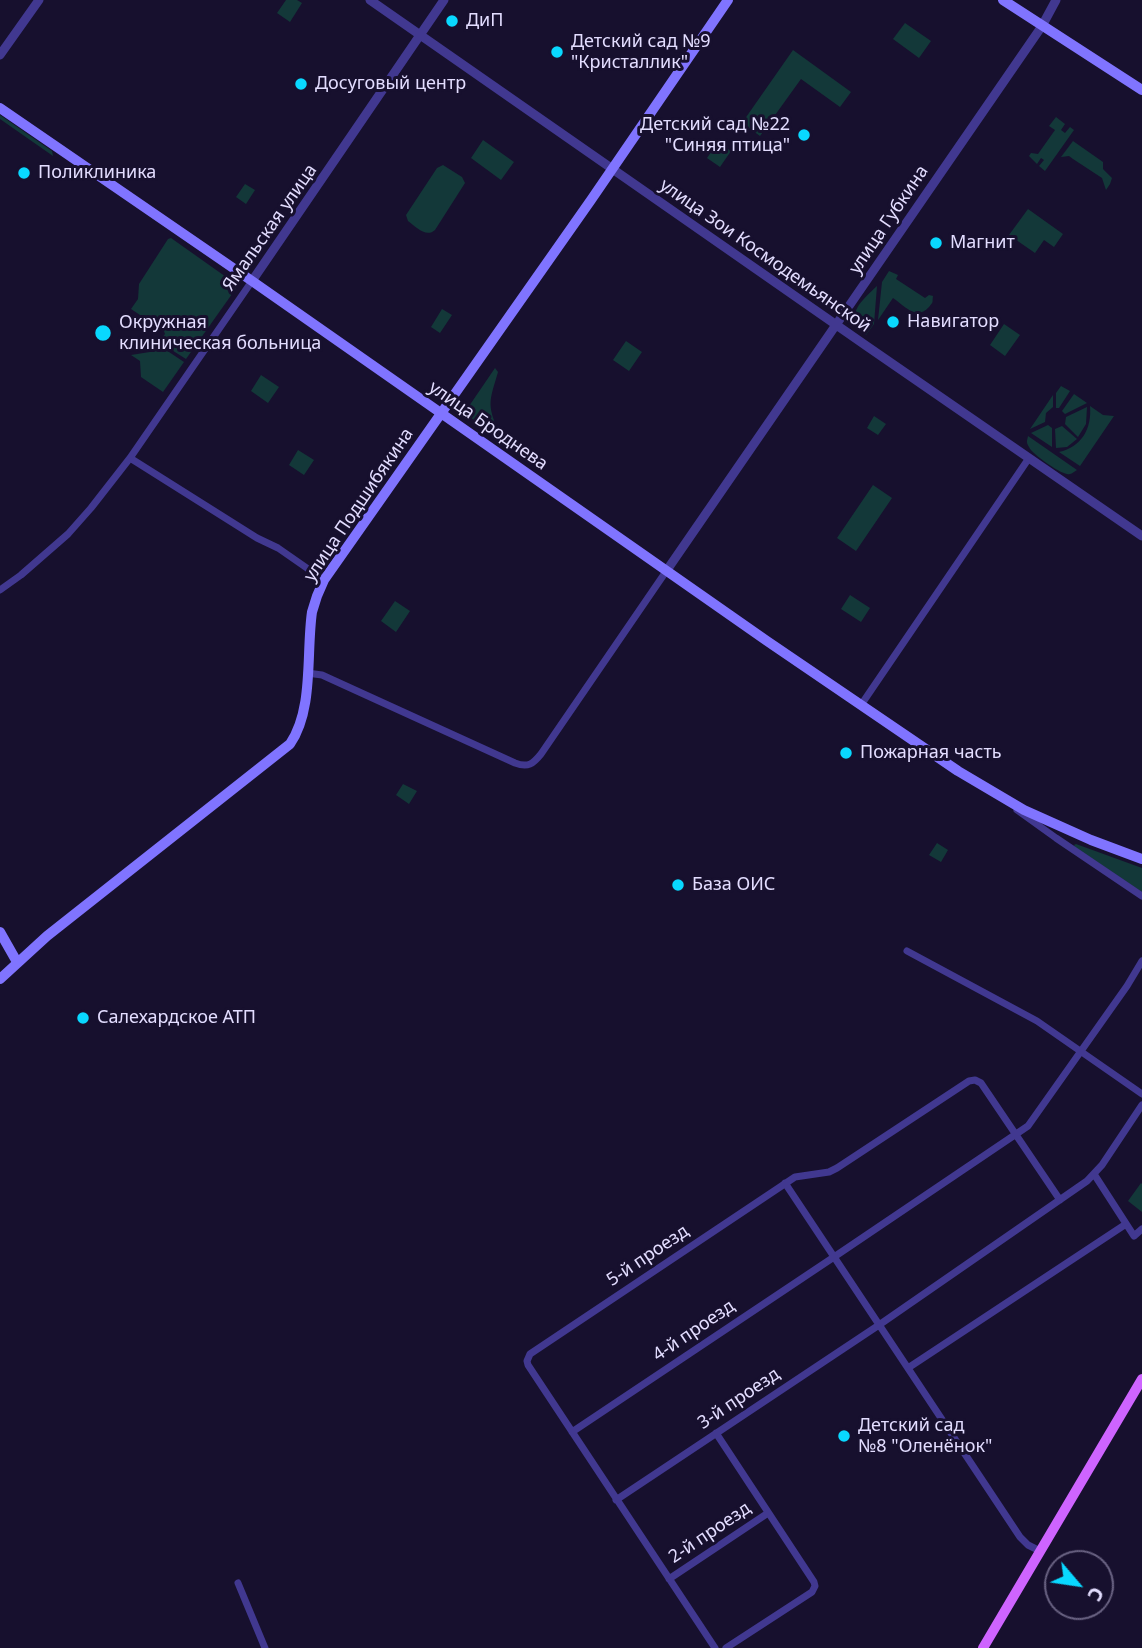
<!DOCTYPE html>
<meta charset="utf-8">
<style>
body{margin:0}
#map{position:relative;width:1142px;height:1648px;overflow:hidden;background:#17102e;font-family:"Noto Sans",sans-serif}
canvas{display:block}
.north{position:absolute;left:1044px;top:1550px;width:70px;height:70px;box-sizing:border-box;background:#17102e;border:2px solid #696282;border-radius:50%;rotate:119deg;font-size:19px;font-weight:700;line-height:28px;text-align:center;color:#e3ddff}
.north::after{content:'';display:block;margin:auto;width:24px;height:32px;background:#09d8ff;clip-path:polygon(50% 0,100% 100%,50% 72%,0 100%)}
</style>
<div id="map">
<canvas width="1142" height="1648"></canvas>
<div class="north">С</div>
</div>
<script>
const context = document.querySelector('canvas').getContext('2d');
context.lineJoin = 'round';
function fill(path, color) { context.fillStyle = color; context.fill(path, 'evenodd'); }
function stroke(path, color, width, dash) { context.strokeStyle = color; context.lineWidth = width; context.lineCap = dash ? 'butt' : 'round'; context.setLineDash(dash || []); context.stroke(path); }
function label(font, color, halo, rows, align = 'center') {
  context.font = font + ' "Noto Sans",sans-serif'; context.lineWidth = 6; context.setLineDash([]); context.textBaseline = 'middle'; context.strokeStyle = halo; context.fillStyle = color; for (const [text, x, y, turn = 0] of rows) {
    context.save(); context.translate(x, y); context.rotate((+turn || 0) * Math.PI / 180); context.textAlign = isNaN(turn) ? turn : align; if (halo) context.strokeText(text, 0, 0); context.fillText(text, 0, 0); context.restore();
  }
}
const green = new Path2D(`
 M286,0h11l5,3 -12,19 -13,-9z
 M905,23l26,18 -12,17 -26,-19z
 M793,50l58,42 -11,15 -39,-28 -41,57 -18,-13z
 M0,115l52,36 1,5 -53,-37z
 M1056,117l9,7 -4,6 4,3 5,-6 4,3 -29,41 -6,-5 5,-6 -3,-2 -4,6 -8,-8 2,-3 7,1 17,-24 -6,-4z
 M483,140l31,22 -13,18 -30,-22z
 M1073,141l30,21v7l9,9 -2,6 -4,6 -4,-12 -29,-19 -4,-3 -8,1z
 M718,142l13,9 -11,16 -13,-9z
 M443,165l19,12 3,6 -30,47c-9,8 -19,-3 -27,-9l-2,-6 31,-47z
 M245,184l10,6 -9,14 -10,-7z
 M1028,209l35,25 -9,13 -10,-7 -9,13 -26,-18z
 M171,238l65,46 1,3 -51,72 -27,-17 6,-8 -1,-3 -33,-22 7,-10 1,-15 29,-45z
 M889,271l9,4 -2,4 29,19 4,-3 4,1c-1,7 1,5 -4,11 -13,14 -24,-1 -36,-9l-15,22 4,-38z
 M877,286l-3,38 -8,11c-24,-18 -5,-34 11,-49z
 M442,309l10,6 -12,18 -9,-6z
 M1004,324l16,11 -15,21 -15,-11z
 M626,341l16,11 -13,19 -16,-11z
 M160,346l24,16 -21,30 -22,-15 -1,-16 -9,-6 25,-4z
 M495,368l3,4c-8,28 -12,32 1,60l-2,3 -32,-21v-2z
 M261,375l18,12 -11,16 -17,-12z
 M1061,386l9,5 -11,17h-3v-15z
 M1074,394l13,9 -22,11 -3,-3z
 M1053,395v12l-7,6 -1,9 -15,7z
 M1090,406l13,9 11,1 -34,50 -21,-14c23,-5 33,-24 31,-46z
 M1087,407l-1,17 -8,13 -13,-13 1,-7z
 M874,416l12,8 -8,11 -11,-7z
 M1048,425l4,3v19l-21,-14z
 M1062,426l15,13 -10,8 -11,1 -1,-19z
 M1028,436l49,34c-4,2 -5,5 -10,4 -8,-1 -35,-20 -38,-27 -3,-5 -2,-6 -1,-11z
 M298,450l16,10 -10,15 -15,-10z
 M873,485l19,13 -36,53 -19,-13z
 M850,595l20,13 -9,14 -20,-13z
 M395,601l15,10 -14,21 -15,-11z
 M403,784l14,7 -8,13 -13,-9z
 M937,843l11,7 -7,12 -12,-7z
 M1076,844l66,24v24l-67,-45 -1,-2z
 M1141,1183l1,1v28l-14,-11z`);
const minor = new Path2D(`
 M130,458l127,80 21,10 46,32
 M0,590l21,-15 47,-41 23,-26 39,-50 122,-177
 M307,673l15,2 193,88c13,5 18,1 26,-9l126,-184
 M861,705l168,-247
 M1017,810l39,28 86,58
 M907,951l130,70 105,73
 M1094,1174l40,62 8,-7
 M785,1183l235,354 8,8 12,6
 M908,1368l218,-144
 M572,1432l262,-175 194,-131 99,-140 15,-25
 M716,1433l98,149 1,4 -3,6 -86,56
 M616,1500l263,-175 208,-144 15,-16 40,-60
 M669,1579l99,-66
 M238,1583l27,65
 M715,1648l-187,-283 -1,-4 3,-7 265,-177 34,-5 8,-4 132,-87 6,-1 6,3 79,117`);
const tertiary = new Path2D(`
 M370,0l498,347 274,189
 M0,55l39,-55
 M252,281l192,-281
 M667,570l375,-544 14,-26`);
const secondary = new Path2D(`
 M1003,0l139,90
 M0,108l252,173 515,360 191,130 66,39 67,30 51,19
 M0,932l17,30
 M0,979l47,-43 243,-192c24,-35 16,-91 22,-132l5,-16 7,-16 267,-380 137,-200`);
const primary = new Path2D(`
 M983,1648l159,-269`);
const markers = [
 [452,21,7,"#09d8ff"],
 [557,52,7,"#09d8ff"],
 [301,84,7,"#09d8ff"],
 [804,135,7,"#09d8ff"],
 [24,173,7,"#09d8ff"],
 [936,243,7,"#09d8ff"],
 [893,322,7,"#09d8ff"],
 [103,333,9,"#09d8ff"],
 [846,753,7,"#09d8ff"],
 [678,885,7,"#09d8ff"],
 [83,1018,7,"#09d8ff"],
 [844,1436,7,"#09d8ff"]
];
const poiNames = [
 ["ДиП",466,21],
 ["Детский сад №9",571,42],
 ["\"Кристаллик\"",571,63],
 ["Досуговый центр",315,84],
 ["Детский сад №22",790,125,"right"],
 ["\"Синяя птица\"",790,146,"right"],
 ["Поликлиника",38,173],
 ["Магнит",950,243],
 ["Навигатор",907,322],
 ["Окружная",119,323],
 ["клиническая больница",119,344],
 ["Пожарная часть",860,753],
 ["База ОИС",692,885],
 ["Салехардское АТП",97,1018],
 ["Детский сад",858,1426],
 ["№8 \"Оленёнок\"",858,1447]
];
const streetNames = [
 ["улица Губкина",889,220,-56],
 ["Ямальская улица",270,228,-55],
 ["улица Зои Космодемьянской",765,256,35],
 ["улица Броднева",488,426,35],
 ["улица Подшибякина",359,505,-56],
 ["5-й проезд",648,1256,-34],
 ["4-й проезд",694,1331,-34],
 ["3-й проезд",739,1399,-34],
 ["2-й проезд",710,1533,-34]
];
fill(green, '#133839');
stroke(minor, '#413890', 7);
stroke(tertiary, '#413890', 9);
stroke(secondary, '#8074ff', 10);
stroke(primary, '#ce64ff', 10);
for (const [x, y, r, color] of markers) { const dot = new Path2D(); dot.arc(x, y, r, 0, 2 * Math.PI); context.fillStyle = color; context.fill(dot); stroke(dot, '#17102e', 2.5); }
label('18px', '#e3ddff', '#17102e', poiNames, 'left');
label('18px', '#e3ddff', '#17102e', streetNames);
</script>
